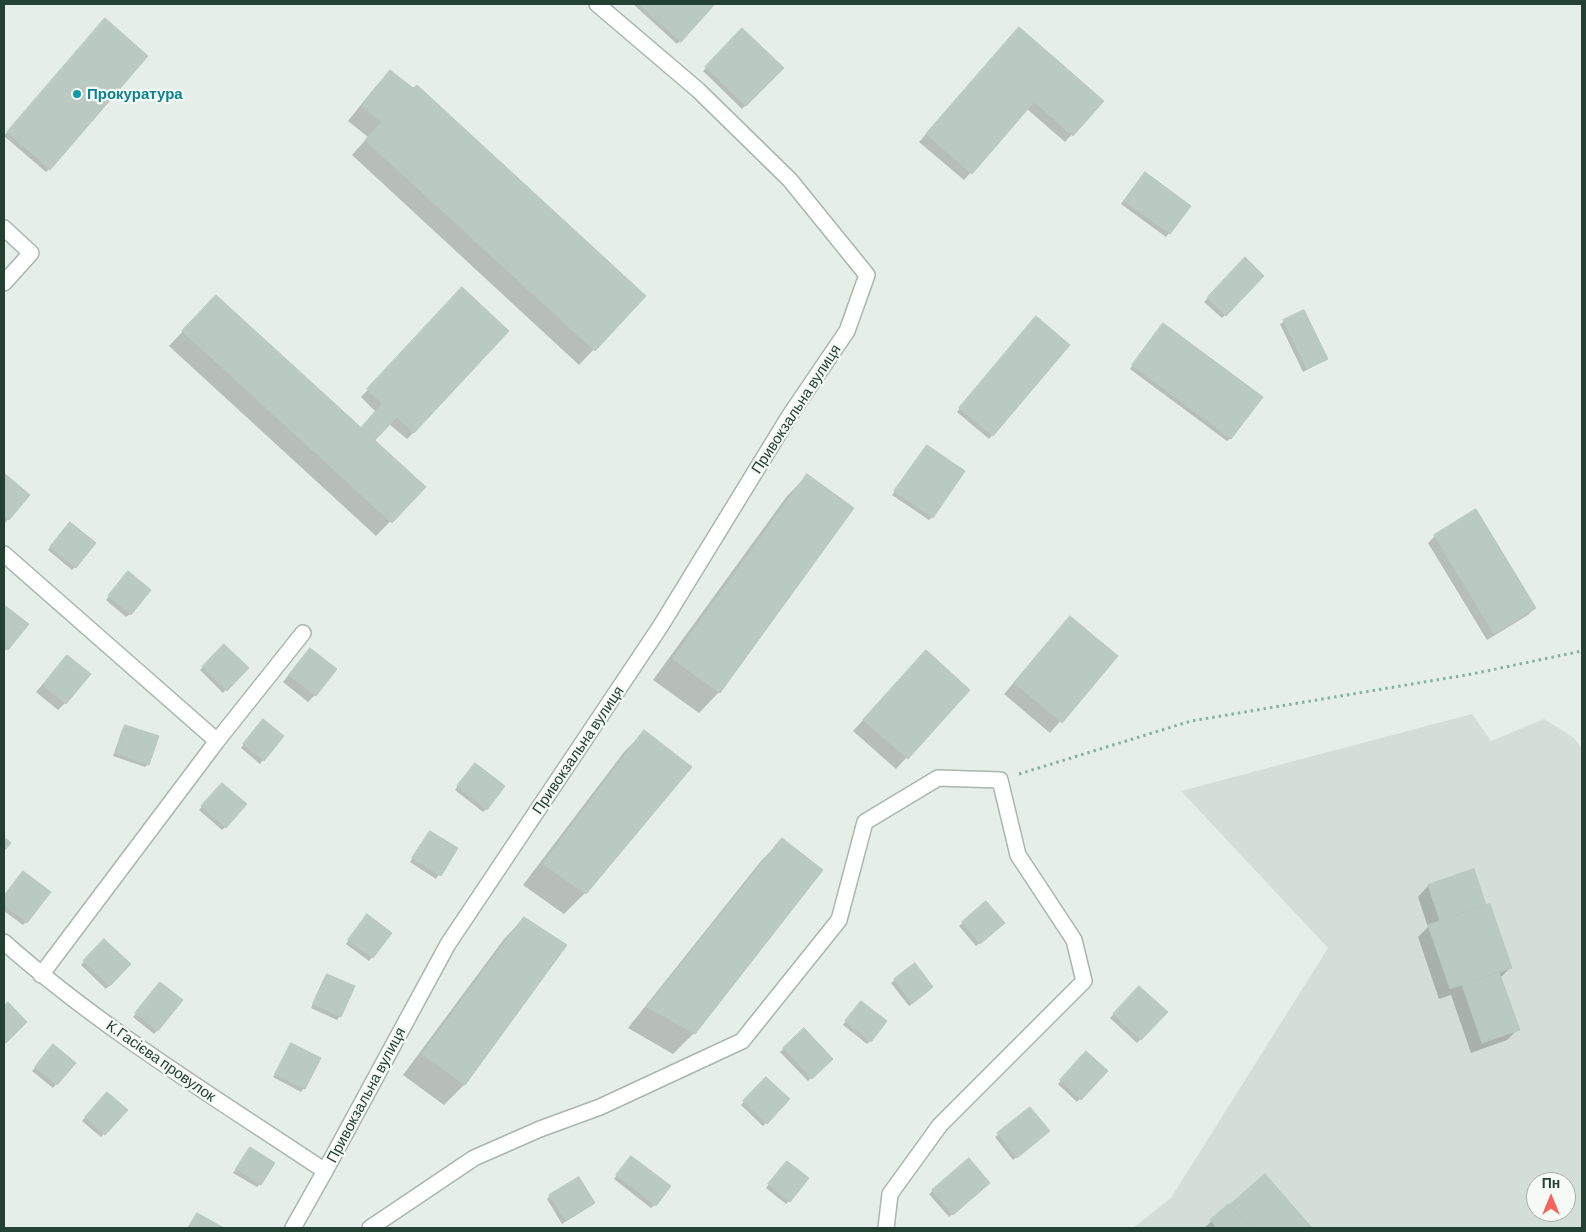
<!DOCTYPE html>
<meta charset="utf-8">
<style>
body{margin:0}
#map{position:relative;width:1586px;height:1232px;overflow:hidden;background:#e5eee8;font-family:Barlow,sans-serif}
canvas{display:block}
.frame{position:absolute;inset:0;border:5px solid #234133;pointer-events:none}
.north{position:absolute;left:1526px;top:1172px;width:50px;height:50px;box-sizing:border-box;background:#f6faf7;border:1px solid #a2b0a9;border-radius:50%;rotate:0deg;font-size:14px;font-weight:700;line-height:20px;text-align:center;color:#234133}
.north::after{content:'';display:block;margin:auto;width:18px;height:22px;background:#f4665d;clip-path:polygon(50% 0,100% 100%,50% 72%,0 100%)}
</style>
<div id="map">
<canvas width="1586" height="1232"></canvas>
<div class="frame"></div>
<div class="north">Пн</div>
</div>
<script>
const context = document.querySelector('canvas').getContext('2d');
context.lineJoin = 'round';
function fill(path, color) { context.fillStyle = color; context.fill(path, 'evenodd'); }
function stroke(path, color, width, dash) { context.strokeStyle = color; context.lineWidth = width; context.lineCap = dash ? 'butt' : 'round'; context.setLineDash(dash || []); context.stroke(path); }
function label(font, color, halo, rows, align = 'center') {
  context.font = font + ' Barlow,sans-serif'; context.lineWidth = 4.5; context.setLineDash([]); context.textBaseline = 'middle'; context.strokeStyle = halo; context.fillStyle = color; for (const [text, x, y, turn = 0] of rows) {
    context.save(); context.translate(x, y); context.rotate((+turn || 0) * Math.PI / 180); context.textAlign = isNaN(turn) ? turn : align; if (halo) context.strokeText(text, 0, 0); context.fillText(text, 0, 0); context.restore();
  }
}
const built = new Path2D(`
 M1472,714l19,27 53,-22 30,19 8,11v479h-449l38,-30 157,-250 -147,-157zM1536,1182h30v30h-30z`);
const shadow = new Path2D(`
 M633,4h80l-36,40z
 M102,23l-53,146 -3,3 -42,-36z
 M742,30l40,38 -40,41 -39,-38z
 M1012,36l90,65 -37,41 -38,-33 -63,71 -45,-38z
 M391,72l253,224 -65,69 -227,-210 16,-18 -20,-16 28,-35z
 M1142,177l47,29 -23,31 -45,-33z
 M1245,259l18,17 -41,42 -18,-16z
 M455,296l-41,136 -7,7 -18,-15 -16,17 51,46 -48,49 -207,-190 33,-35 159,118 15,-17 -15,-15z
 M1304,311l23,48 -24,13 -23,-48z
 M1033,321l35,24 -79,94 -32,-27z
 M1160,328l71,110 -4,3 -97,-72z
 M927,447l5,70 -3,3 -37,-25z
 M4,475l24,20 -23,28 -1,-1z
 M807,476l-88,216 -20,21 -46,-33 134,-184z
 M67,526l8,41 -3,3 -24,-20z
 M1435,536l100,72 -7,7 -41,25 -59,-97z
 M125,576l5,38 -4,3 -20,-17z
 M4,606l23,18 -23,28z
 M1060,629l56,28 -66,76 -46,-39z
 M224,646l23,22 -24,25 -23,-23z
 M67,656l-2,47 -7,7 -22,-18z
 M303,657l12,38 -7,7 -25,-20z
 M915,663l54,27 -73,79 -43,-38z
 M260,724l22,12 -22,28 -19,-16z
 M126,726l22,38 -3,3 -32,-11 9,-26z
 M644,732l46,35 -105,126 -21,21 -41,-29 101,-133z
 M472,768l14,41 -3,3 -28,-22z
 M218,788l7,39 -3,3 -23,-20z
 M430,832l27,17 -21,30 -26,-17z
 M782,840l-88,193 -21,21 -45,-26 133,-167z
 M1473,871l13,36 24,61 -10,10 18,51 -11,11 -36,13 -20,-58 -12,4 -21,-62 10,-10 -10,-30 10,-11z
 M23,872l3,50 -3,3 -19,-14v-15z
 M986,903l14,23 -24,20 -17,-20z
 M524,918l41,28 -101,139 -20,20 -41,-30 101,-136z
 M364,919l27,14 -22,28 -23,-17z
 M104,941l25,23 -23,25 -25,-24z
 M914,965l15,25 -20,16 -18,-23z
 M327,975l13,41 -3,4 -26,-12 13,-30z
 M157,987l1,43 -4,4 -21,-17z
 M1139,988l27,24 -29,31 -27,-25z
 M858,1006l12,35 -3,3 -24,-19z
 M804,1030l27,29 -23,22 -28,-29z
 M291,1045l13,43 -3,4 -28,-15z
 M50,1049l24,14 -21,25 -21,-17z
 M1086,1053l20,18 -29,31 -19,-18z
 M766,1078l22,21 -25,27 -22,-21z
 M107,1093l19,17 -25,27 -19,-16z
 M1030,1109l15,25 -32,26 -18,-23z
 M250,1148l10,36 -3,3 -24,-14z
 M628,1160l27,45 -4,3 -37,-29z
 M968,1160l17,26 -36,31 -20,-23z
 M784,1165l5,36 -3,3 -20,-16z
 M1265,1176l46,52h-107l25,-22z
 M550,1196l40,10 -28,18 -15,-25z`);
const building = new Path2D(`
 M639,4h76l-34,38z
 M105,18l43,38 -98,114 -43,-38z
 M1019,27l85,74 -31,35 -39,-34 -62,72 -46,-40z
 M742,28l42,40 -38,38 -41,-39z
 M390,70l23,18 4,-3 229,211 -51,55 -230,-211 17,-18 -20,-16z
 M1145,172l46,34 -21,28 -46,-33z
 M1245,257l19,19 -38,40 -19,-18z
 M462,287l47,44 -95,102 -47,-44z
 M216,295l210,192 -34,36 -210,-192z
 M1304,310l24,49 -21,10 -24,-49z
 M1036,316l34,29 -77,91 -34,-28z
 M1163,323l100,74 -32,42 -99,-74z
 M382,404l15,13 -22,23 -14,-12z
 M927,445l38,26 -32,47 -39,-27z
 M4,473l26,22 -21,25 -5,-4z
 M807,474l47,34 -134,185 -47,-34z
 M1476,509l60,99 -42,26 -60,-99z
 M70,522l26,21 -20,25 -26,-21z
 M128,571l23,19 -20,25 -23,-19z
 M4,605l25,19 -21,26 -4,-3z
 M1070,616l48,40 -56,67 -48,-40z
 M224,644l25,24 -22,23 -25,-24z
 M310,648l27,21 -21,27 -27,-21z
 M926,650l44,40 -62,69 -45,-39z
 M67,655l24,19 -25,30 -23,-19z
 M263,719l21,17 -20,25 -21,-17z
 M125,725l34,11 -10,29 -33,-12z
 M644,730l48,37 -106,127 -43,-30z
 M475,763l30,23 -18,24 -30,-24z
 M222,783l25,21 -21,24 -25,-22z
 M430,831l28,17 -17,28 -29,-18z
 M4,837l7,6 -7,8z
 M782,838l41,32 -128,164 -48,-27z
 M1474,869l12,36 -46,16 -12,-36z
 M23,871l28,21 -24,31 -23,-18v-9z
 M986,901l19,22 -25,21 -18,-22z
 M1490,904l22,64 -62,21 -22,-64z
 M367,914l25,19 -19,25 -25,-18z
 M524,917l43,28 -102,140 -43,-31z
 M104,939l27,25 -21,22 -27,-25z
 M915,963l18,24 -21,17 -18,-25z
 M1499,972l21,58 -38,13 -20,-58z
 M327,974l28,12 -14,31 -28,-13z
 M160,982l23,18 -25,31 -23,-18z
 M1139,986l29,26 -27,28 -28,-26z
 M861,1001l26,20 -16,21 -26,-21z
 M8,1002l19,20 -21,21 -2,-2v-35z
 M804,1028l29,31 -21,20 -29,-31z
 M291,1043l30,15 -16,31 -30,-15z
 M53,1044l23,19 -19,22 -22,-18z
 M1086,1051l22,20 -27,29 -21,-20z
 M766,1077l24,22 -23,25 -24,-23z
 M107,1092l21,18 -23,25 -20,-18z
 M1030,1107l20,24 -33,27 -20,-25z
 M250,1147l25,16 -14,22 -25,-16z
 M631,1156l40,30 -15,20 -40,-31z
 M969,1158l21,25 -37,32 -21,-25z
 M787,1161l22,17 -19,24 -22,-18z
 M1265,1174l47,54h-62l-20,-23z
 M579,1177l16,26 -29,18 -17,-26z
 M1229,1204l21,24h-33l-7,-8z
 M197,1213l27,15h-36z`);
const path = new Path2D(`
 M1019,774l172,-53 281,-47 110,-23`);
const street = new Path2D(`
 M4,228l27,25 -27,30
 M4,554l213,187 -176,234
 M217,741l86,-108
 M4,942c98,87 212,156 321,229
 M293,1228l32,-57 123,-227 212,-317 130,-212 57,-84 20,-56 -77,-95 -92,-90 -101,-86
 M370,1228l104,-70 66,-29 60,-22 142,-66 97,-121 26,-98 73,-44 62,2 18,75 56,85 10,41 -144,144 -50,69 -4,34`);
const markers = [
 [77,94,5,"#0f9aa8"]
];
const cultureNames = [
 ["Прокуратура",87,94]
];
const streetNames = [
 ["Привокзальна вулиця",796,409,-57],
 ["Привокзальна вулиця",578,750,-56],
 ["К.Гасієва провулок",161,1061,35],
 ["Привокзальна вулиця",366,1095,-62]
];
fill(built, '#d3ded7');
fill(shadow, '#0003');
fill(building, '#bac9c1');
stroke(building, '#b7c8be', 1);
stroke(street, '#a7b7ae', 18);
stroke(path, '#85b29c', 3, [2.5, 4]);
stroke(street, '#fff', 15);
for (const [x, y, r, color] of markers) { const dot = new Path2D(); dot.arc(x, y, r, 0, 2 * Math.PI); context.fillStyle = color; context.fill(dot); stroke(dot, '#f6faf7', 2); }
label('bold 15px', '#0d838f', '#f6faf7', cultureNames, 'left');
label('15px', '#234133', '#f6faf7', streetNames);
</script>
